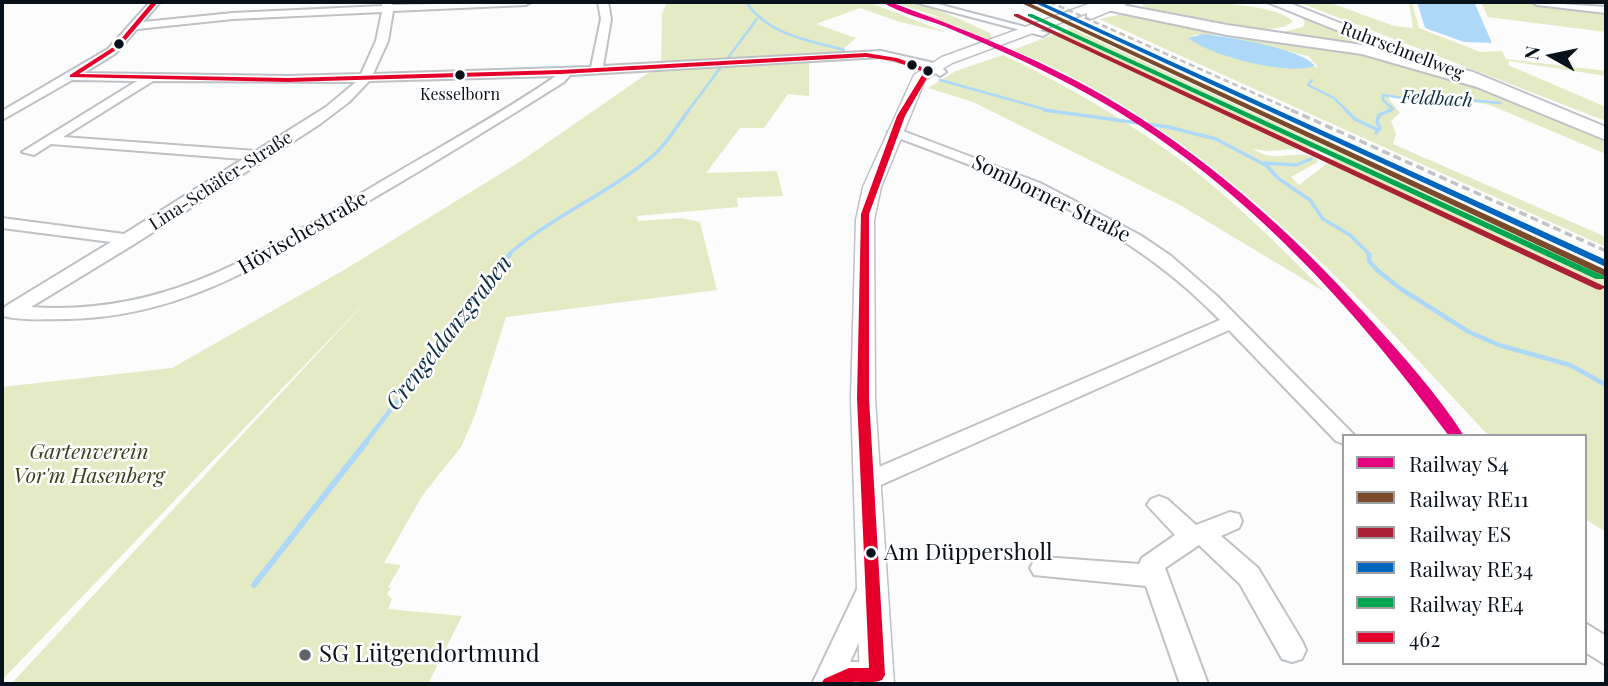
<!DOCTYPE html>
<meta charset="utf-8">
<style>
body{margin:0}
#map{position:relative;width:1608px;height:686px;overflow:hidden;background:#fcfcfc;font-family:"Playfair Display",serif}
canvas{display:block}
.frame{position:absolute;inset:0;border:4px solid #08121a;pointer-events:none}
.legend{position:absolute;left:1342px;top:434px;width:245px;height:231px;box-sizing:border-box;background:#fff;border:2px solid #9ca0a3;margin:0;padding:9px 12px;list-style:none;font-size:21px;color:#08121a}
.legend li{display:flex;align-items:center;gap:14px;height:35px}
.legend b{width:35px;border:2px solid #9ca0a3}
.north{position:absolute;left:1517px;top:21px;width:70px;height:70px;-webkit-text-stroke:5px #fff;paint-order:stroke;rotate:279deg;font-size:19px;font-weight:700;line-height:28px;text-align:center;color:#08121a}
.north::after{content:'';display:block;margin:auto;width:24px;height:32px;background:#08121a;clip-path:polygon(50% 0,100% 100%,50% 72%,0 100%)}
</style>
<div id="map">
<canvas width="1608" height="686"></canvas>
<div class="frame"></div>
<ul class="legend">
<li><b style="height:9px;background:#e5007d"></b>Railway S4</li>
<li><b style="height:9px;background:#7a4b2a"></b>Railway RE11</li>
<li><b style="height:9px;background:#aa2135"></b>Railway ES</li>
<li><b style="height:9px;background:#0065bd"></b>Railway RE34</li>
<li><b style="height:9px;background:#00a651"></b>Railway RE4</li>
<li><b style="height:9px;background:#e4002b"></b>462</li>
</ul>
<div class="north">N</div>
</div>
<script>
const context = document.querySelector('canvas').getContext('2d');
context.lineJoin = 'round';
function fill(path, color) { context.fillStyle = color; context.fill(path, 'evenodd'); }
function stroke(path, color, width, dash) { context.strokeStyle = color; context.lineWidth = width; context.lineCap = dash ? 'butt' : 'round'; context.setLineDash(dash || []); context.stroke(path); }
function label(font, color, halo, rows, align = 'center') {
  context.font = font + ' "Playfair Display",serif'; context.lineWidth = 5; context.setLineDash([]); context.textBaseline = 'middle'; context.strokeStyle = halo; context.fillStyle = color; for (const [text, x, y, turn = 0] of rows) {
    context.save(); context.translate(x, y); context.rotate((+turn || 0) * Math.PI / 180); context.textAlign = isNaN(turn) ? turn : align; if (halo) context.strokeText(text, 0, 0); context.fillText(text, 0, 0); context.restore();
  }
}
const green = new Path2D(`
 M667,2h201l80,31 -48,-11 -40,-14 -44,16 40,14 -16,14 -96,6 -9,8 74,-4v34l-21,-2 -24,34h-24l-34,45 71,-2 6,25 -46,2 1,9 -101,9 1,5 43,-3 19,4 17,68 -211,27 -31,98 -14,32 -39,49 -38,67 17,2 -13,22 3,1 -4,6 5,5 -4,10 74,7 -34,68h-417l362,-390 -371,386v-293l170,-19 172,-98 177,-109 140,-97 1,-50z
 M892,2c35,0 67,17 98,31l2,5 -4,1 -68,-26 29,7z
 M1142,2c37,0 129,-2 151,19 -17,21 -128,-3 -150,-15z
 M1298,2h30l66,24 19,2 -4,-26h3l7,26 61,24 22,-1 4,8 100,12v5l-97,-15 -1,4 98,42v14z
 M1481,2h38l87,10v20l-118,-15z
 M1123,14l222,34 107,29 154,65v12l-116,-49 -29,-5 -24,6 -47,-10 -1,3 11,14 -9,8 5,13 -3,10 213,93v10l-507,-228zM1205,32l103,24 10,11c-41,-1 -93,-1 -126,-32h24z
 M1301,16l108,41 -130,-24 24,-6 2,-5z
 M1071,28l535,249v255l-21,-13v-83h-96c-136,-146 -286,-311 -476,-386zM1311,148l23,10 -35,27 -8,-8 27,-15 -2,-4c-21,-10 -39,7 -63,-9l14,2z
 M1003,55c64,30 127,67 184,110 50,38 94,83 138,127l-145,-87 -207,-103 -45,-14 28,-17z`);
const water = new Path2D(`
 M1417,2l58,2 17,39 -28,-1 -39,-14z
 M1203,34c22,2 101,15 112,32 -28,10 -104,-10 -127,-28z`);
const streamFar3 = new Path2D(`
 M746,2c22,33 62,38 98,48
 M940,80l111,31
 M1312,80l-4,5 26,13 13,13
 M688,111l69,-92
 M1387,111l6,-2 -10,-9v-5l46,7 19,-4 52,5`);
const streamFar2 = new Path2D(`
 M1044,110l124,17 48,12 51,27 12,13 31,21 13,19 27,16 20,20
 M1346,110l9,9 23,11
 M1376,133l4,-5 -3,-6 2,-7 12,-5
 M1264,163l32,2 15,-6
 M508,255c45,-40 103,-62 148,-102 13,-12 22,-29 33,-43`);
const streamFar1 = new Path2D(`
 M1369,254v7l8,9 24,19 68,43 30,13 71,20 36,20
 M365,443l145,-189`);
const stream = new Path2D(`
 M254,585l113,-144`);
const minor = new Path2D(`
 M150,2h10l-17,20 90,-9 149,-7v-4h10v3l139,-3 -5,3 -133,6 -5,30 -15,33 218,-7 10,-48 -3,-17h10l3,17 -8,47 278,-15 57,13 8,8 -6,4 -10,-7 -49,-12 -311,18 -6,7c-67,42 -135,84 -204,124 -96,57 -178,111 -293,113 -20,0 -44,2 -64,-3l-1,-5 4,-5 105,-64 -109,-14v-10l122,16 119,-75 -192,-15 -17,11 -12,-3 115,-71 -65,-1 -70,40v-9l106,-62zM382,12l-6,29 -15,33 -73,2 -204,-3 32,-20 21,-24 96,-10zM556,76c-55,38 -115,70 -172,104 -116,68 -213,137 -353,127l105,-64 184,-119 29,-22 20,-21zM153,81l203,1 -30,25 -70,44 -193,-14z
 M914,2h16l118,31 -5,3z
 M1532,2l74,5v6l-69,-8z
 M895,128l145,55 100,52 31,21 47,41 137,139h-11v8l-8,-3 -107,-111 -355,158 -8,3 -8,-3 -4,-6 4,-6 362,-156c-94,-97 -206,-140 -330,-185l-2,-3z
 M1159,496l8,3 29,26 34,-13 9,2 3,7 -3,7 -18,8 37,32 44,73 4,9 -4,9 -10,3 -10,-3 -42,-75 -41,-39 -34,23 43,116h-28l-34,-98 -112,-11 -4,-7 4,-7 9,-4 96,7 3,-6 33,-23 -28,-30 4,-6z
 M869,580l9,3 4,8 -32,71h27l10,4 4,9 -4,9h-75l48,-101z
 M1585,623l21,13v29l-21,-13z`);
const major = new Path2D(`
 M1094,2h37l-40,17 -4,-1v-5l-135,50 -27,17 -44,107 -7,33 1,178 19,286h-34l-9,-286 5,-178 7,-33 51,-112 28,-18z`);
const highway = new Path2D(`
 M1267,2h20l88,35 -8,5 -6,-2z
 M1112,3l115,22 142,21 104,26 133,55v13l-129,-53 -115,-33 -135,-19 -120,-25 -2,-3z`);
const railFar1 = new Path2D(`
 M1050,2l244,109`);
const rail = new Path2D(`
 M1291,110l315,141`);
const bus1 = new Path2D(`
 M152,2h6l-39,46 -40,26 209,4 273,-8 305,-17 31,5 33,12 1,1 -26,45 -36,98v184l16,277 -3,5c-10,4 -20,1 -30,2 -10,2 -20,2 -31,2l3,-5 25,-11h20l-12,-270 4,-184 36,-98 27,-44 -30,-11 -28,-4 -305,17 -273,8 -218,-5v-2l45,-29z`);
const rail1 = new Path2D(`
 M882,2h8c73,27 146,55 214,94 99,57 187,135 263,220 34,38 70,77 97,120h-15c-102,-139 -223,-270 -378,-351 -41,-22 -83,-40 -125,-58 -21,-8 -46,-14 -64,-25z`);
const rail2 = new Path2D(`
 M1019,2h8l579,268v7z`);
const rail3 = new Path2D(`
 M1014,14h4l588,273 -6,3 -4,-1 -582,-273z`);
const rail4 = new Path2D(`
 M1033,2h8l565,258v7z`);
const rail5 = new Path2D(`
 M1028,14h4l574,263 -2,2h-8l-568,-263z`);
const markers = [
 [119,44,6,"#08121a"],
 [912,65,6,"#08121a"],
 [928,71,6,"#08121a"],
 [460,75,6,"#08121a"],
 [871,553,6,"#08121a"],
 [305,655,7,"#5d6469"]
];
const farBusnames = [
 ["Kesselborn",460,95]
];
const farStreetnames = [
 ["Ruhrschnellweg",1402,51,21],
 ["Lina-Schäfer-Straße",221,181,-33]
];
const farWaternames = [
 ["Feldbach",1437,99,3]
];
const streetNames = [
 ["Somborner Straße",1051,199,26],
 ["Hövischestraße",303,233,-30]
];
const parkNames = [
 ["Gartenverein",89,452],
 ["Vor'm Hasenberg",89,476]
];
const waterNames = [
 ["Crengeldanzgraben",449,333,-52]
];
const nearBusnames = [
 ["Am Düppersholl",884,553]
];
const nearPoinames = [
 ["SG Lütgendortmund",319,655]
];
fill(green, '#e4eac3');
fill(water, '#aed8f8');
stroke(streamFar3, '#aed8f8', 2.5);
stroke(streamFar2, '#aed8f8', 3.5);
stroke(streamFar1, '#aed8f8', 4.5);
stroke(stream, '#aed8f8', 6);
stroke(minor, '#bdc2c6', 4);
stroke(major, '#bdc2c6', 3);
stroke(highway, '#bdc2c6', 4);
fill(minor, '#fff');
fill(major, '#fff');
fill(highway, '#fff');
stroke(railFar1, '#c2c3c4', 2.5, [6, 3.5]);
stroke(rail, '#c2c3c4', 3.5, [8, 4.5]);
fill(bus1, '#e4002b');
fill(rail1, '#e5007d');
fill(rail2, '#7a4b2a');
fill(rail3, '#aa2135');
fill(rail4, '#0065bd');
fill(rail5, '#00a651');
for (const [x, y, r, color] of markers) { const dot = new Path2D(); dot.arc(x, y, r, 0, 2 * Math.PI); context.fillStyle = color; context.fill(dot); stroke(dot, '#fff', 2.5); }
label('16px', '#08121a', '#fff', farBusnames);
label('18px', '#08121a', '#fff', farStreetnames);
label('italic 19px', '#0a2d44', '#fff', farWaternames);
label('21px', '#08121a', '#fff', streetNames);
label('italic 21px', '#3b401b', '#fff', parkNames);
label('italic 23px', '#0a2d44', '#fff', waterNames);
label('23px', '#08121a', '#fff', nearBusnames, 'left');
label('24px', '#08121a', '#fff', nearPoinames, 'left');
</script>
